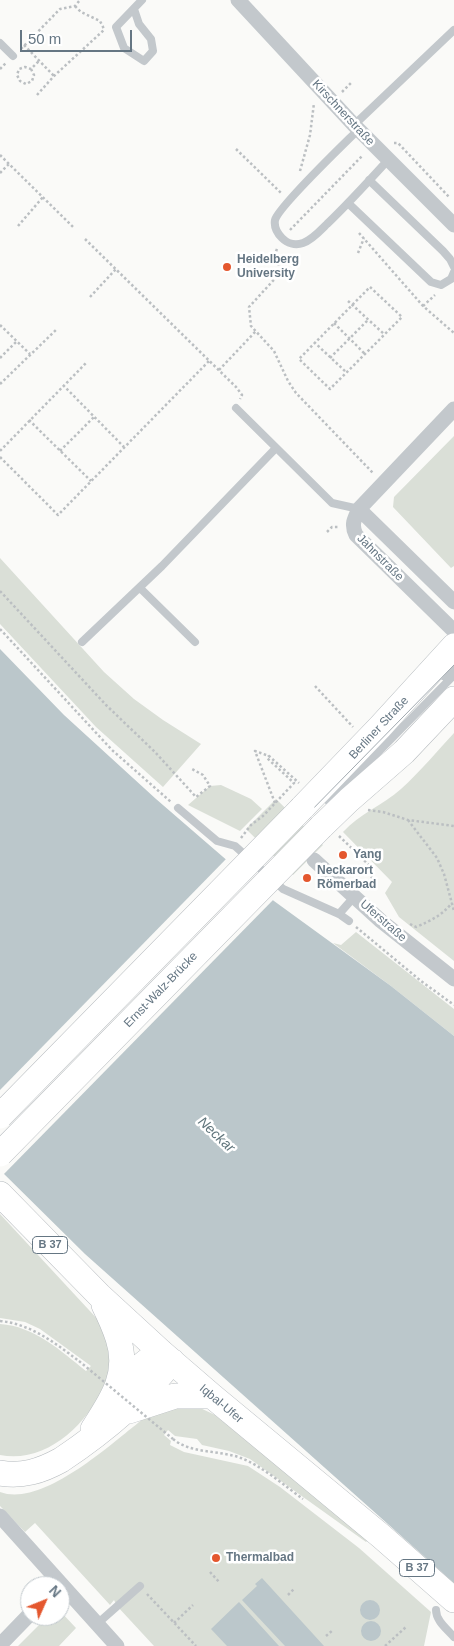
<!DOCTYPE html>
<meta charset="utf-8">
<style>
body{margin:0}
#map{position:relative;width:454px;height:1646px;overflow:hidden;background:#fafaf8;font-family:Arial,sans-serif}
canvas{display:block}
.north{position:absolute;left:20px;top:1576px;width:50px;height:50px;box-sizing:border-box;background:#fff;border:1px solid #c1c8cd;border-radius:50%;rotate:46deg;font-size:14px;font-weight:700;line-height:20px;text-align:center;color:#657683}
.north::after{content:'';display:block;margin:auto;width:18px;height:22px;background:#e4572e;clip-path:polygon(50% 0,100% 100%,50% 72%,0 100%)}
.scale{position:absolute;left:20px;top:30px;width:112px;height:22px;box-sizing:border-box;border:2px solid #657683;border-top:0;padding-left:6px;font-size:15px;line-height:18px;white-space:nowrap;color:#657683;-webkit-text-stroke:4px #fff;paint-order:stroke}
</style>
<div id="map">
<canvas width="454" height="1646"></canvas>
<div class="north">N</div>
<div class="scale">50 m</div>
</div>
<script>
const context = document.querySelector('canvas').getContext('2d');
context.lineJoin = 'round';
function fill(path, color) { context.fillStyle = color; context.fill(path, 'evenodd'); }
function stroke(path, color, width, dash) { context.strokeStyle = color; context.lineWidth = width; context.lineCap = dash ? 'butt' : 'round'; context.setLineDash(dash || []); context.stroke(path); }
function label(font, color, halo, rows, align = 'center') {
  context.font = font + ' Arial,sans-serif'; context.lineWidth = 5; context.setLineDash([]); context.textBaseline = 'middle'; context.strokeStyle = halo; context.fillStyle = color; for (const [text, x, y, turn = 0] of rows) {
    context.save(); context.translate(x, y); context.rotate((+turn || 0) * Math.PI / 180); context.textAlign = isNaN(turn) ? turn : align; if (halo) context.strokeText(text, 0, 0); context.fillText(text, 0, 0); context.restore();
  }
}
const green = new Path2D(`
 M454,436v130l-3,2 -58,-61 1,-10z
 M0,558l104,114 30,27 29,21 38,24 -38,43 -67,-60 -96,-103z
 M454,733v228l-55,-44 -14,-24 7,-11 -49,-50c16,-18 40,-27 58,-43 19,-17 36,-38 53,-56z
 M221,785l30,14 11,10 -22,22 -52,-26 22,-19z
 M276,799l47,46 -30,30 -47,-46z
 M356,932l98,77v27l-63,-50 -58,-43 8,2z
 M0,1214l101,109c3,6 7,12 8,18 2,6 4,24 3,31 -1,5 -6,12 -9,17 -18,37 -58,75 -103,66v-131c34,2 61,27 86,47l5,-5 -51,-37 -15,-7 -25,-4z
 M196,1406l19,9 153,125 -2,2 -116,-83 -21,-8 -27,-6 -5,-6 -22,-3 -7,-6 -4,5 7,6 -1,4 14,7 64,14 32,21 79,61 72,64 -7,34h-270l-37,-40 -3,-6 -4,5 -75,-82 -10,9 -25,-26v-14c40,15 104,-42 133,-65 7,-5 14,-13 21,-17 7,-3 33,-3 42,-4z
 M60,1611l16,17 -17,18h-41l30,-30h12z`);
const water = new Path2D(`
 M0,649l64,66 92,84 118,102 117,85 63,50v547l-369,-329 -85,-84z
 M262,1578l62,68h-39l-43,-46 15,-14 -2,-2z
 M360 1610a10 10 0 1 1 20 0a10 10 0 1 1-20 0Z
 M239,1602l40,44h-52l-16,-17z
 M361 1631a10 10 0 1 1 20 0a10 10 0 1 1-20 0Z`);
const pier = new Path2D(`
 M228,857l47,41 -273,278 -2,-3v-83z`);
const path = new Path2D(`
 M75,6l6,6 19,9 4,8
 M24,45l30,31
 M21,49l39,-40 15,-3 5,-6
 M0,69l6,-6
 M31,69l3,6 -2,6 -6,3 -6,-3 -3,-6 2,-6 6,-2 6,2 8,-8
 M342,92l10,-10
 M37,95l17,-19 51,-47
 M394,143h4l52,55
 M236,149l45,44
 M0,155l73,72
 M300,171l10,-36 4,-32
 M0,173l9,-9
 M18,226l25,-29
 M290,230l73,-75
 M359,233l64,73 31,27
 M85,239l151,148 6,8 -2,4
 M277,249l-2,5 6,18 -32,35 2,19 23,25 14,30 8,12 77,80
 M358,253l6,-15
 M370,287l32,30 -72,72 -31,-30z
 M90,297l26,-28
 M348,301l36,33
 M423,306l12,-11
 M334,323l31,31
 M0,325l30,29
 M314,342l32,30
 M0,358l17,-17
 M330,358l38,-38
 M219,370l37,-39
 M0,384l56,-54
 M63,385l61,62
 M29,420l62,61
 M0,451l87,-89
 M60,451l34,-34
 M0,457l58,58 152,-155
 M327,532l5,-5h6
 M0,591l106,114 49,47 41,45 14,-11 -7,-11 -11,-6
 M0,629l112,121 59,52
 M315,686l38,41
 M275,803l-20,-52 14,5 30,27
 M368,810l15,2 25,8 46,6
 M408,820l29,38 7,16 10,37
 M339,836l31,30 4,9 -9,10
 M241,838l10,-13 12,-9 31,-33 -27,-25 2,-2
 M410,924l6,3c16,-7 25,-11 36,-24
 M356,927l65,54 33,24
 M0,1321c31,3 55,22 79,40
 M173,1439c18,15 47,11 68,19 21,8 44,28 62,41
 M210,1572l10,11
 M147,1594l49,52
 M288,1595l6,-6
 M174,1623l19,-18
 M326,1636l7,-6
 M385,1646l21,-19`);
const lane = new Path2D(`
 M134,9l5,15 12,15 2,12 -9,10 -20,-13 -8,-21 26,-27
 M0,43l13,13
 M354,125l100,-95
 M358,130c-14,14 -79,76 -83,90 -1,6 2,13 7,18 5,5 13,8 21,5 9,-3 17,-12 24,-19 21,-20 41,-42 61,-64
 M369,180l74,71 7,8 4,8
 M348,203l83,79 10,3 10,-6 3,-7
 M236,408l96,95 27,6
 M140,588l55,54
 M82,642l80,-76 114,-118
 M443,676l11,-11
 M329,802l125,-127
 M178,808l39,33 18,5 48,43 56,25 10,7
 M339,914l15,-17
 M436,1610c0,11 11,19 18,27
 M97,1624l43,-38`);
const street = new Path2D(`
 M238,0l116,125 100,100
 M454,409l-95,100c-5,10 -8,16 -3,26l98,96
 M359,509l95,93
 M314,860l67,61 73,58
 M0,1516l117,130
 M0,1645l30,-31`);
const primary = new Path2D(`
 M302,808l78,-81 74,-81
 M321,827l28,-27 55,-48 50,-53
 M0,1194l100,102 61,56 51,44 169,140 73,64
 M117,1390c13,-16 26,-28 44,-38
 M129,1411l46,-15h37
 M93,1429c19,-29 37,-55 25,-91 -4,-12 -9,-23 -14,-33
 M0,1473c22,4 41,-2 61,-13 42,-28 80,-59 111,-99`);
const tram = new Path2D(`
 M0,1128l454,-463
 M0,1138l13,-13`);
const pathBridge = new Path2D(`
 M79,1361l94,78`);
const primaryBridge = new Path2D(`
 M0,1116l302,-308
 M0,1154l321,-327`);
const markers = [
 [227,267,5,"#e4572e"],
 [343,855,5,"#e4572e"],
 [307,878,5,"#e4572e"],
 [216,1558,5,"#e4572e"]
];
const shields = [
 [50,1245,35],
 [417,1568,35]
];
const shieldNames = [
 ["B 37",50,1245],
 ["B 37",417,1568]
];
const streetNames = [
 ["Kirschnerstraße",343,113,47],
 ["Jahnstraße",380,558,45],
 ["Berliner Straße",379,728,-47],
 ["Uferstraße",383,921,41],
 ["Ernst-Walz-Brücke",161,990,-46],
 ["Iqbal-Ufer",221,1404,40]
];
const poiNames = [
 ["Heidelberg",237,260],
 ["University",237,274],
 ["Yang",353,855],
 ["Neckarort",317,871],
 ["Römerbad",317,885],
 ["Thermalbad",226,1558]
];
const waterNames = [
 ["Neckar",216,1135,43]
];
fill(green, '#dadfd7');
fill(water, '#bbc7cb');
fill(pier, '#fafaf8');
stroke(primary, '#b5babe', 26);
stroke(path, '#bbbfc2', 2.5, [2.5, 2.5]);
stroke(lane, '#c3c8cc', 8);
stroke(street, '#c3c8cc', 15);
stroke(primary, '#fff', 25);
stroke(tram, '#a2aab0', 1);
stroke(primaryBridge, '#b5babe', 26, []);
stroke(pathBridge, '#bbbfc2', 2.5, [2.5, 2.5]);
stroke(primaryBridge, '#fff', 25);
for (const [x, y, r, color] of markers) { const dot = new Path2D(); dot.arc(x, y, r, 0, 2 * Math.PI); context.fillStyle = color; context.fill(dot); stroke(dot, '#fff', 2); }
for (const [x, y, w] of shields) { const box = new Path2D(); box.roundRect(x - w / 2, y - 8.5, w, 17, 4); context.fillStyle = '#fff'; context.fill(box); stroke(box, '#657683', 1); }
label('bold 11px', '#657683', null, shieldNames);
label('12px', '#657683', '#fff', streetNames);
label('bold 12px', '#657683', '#fff', poiNames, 'left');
label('italic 14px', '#60757c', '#fff', waterNames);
</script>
